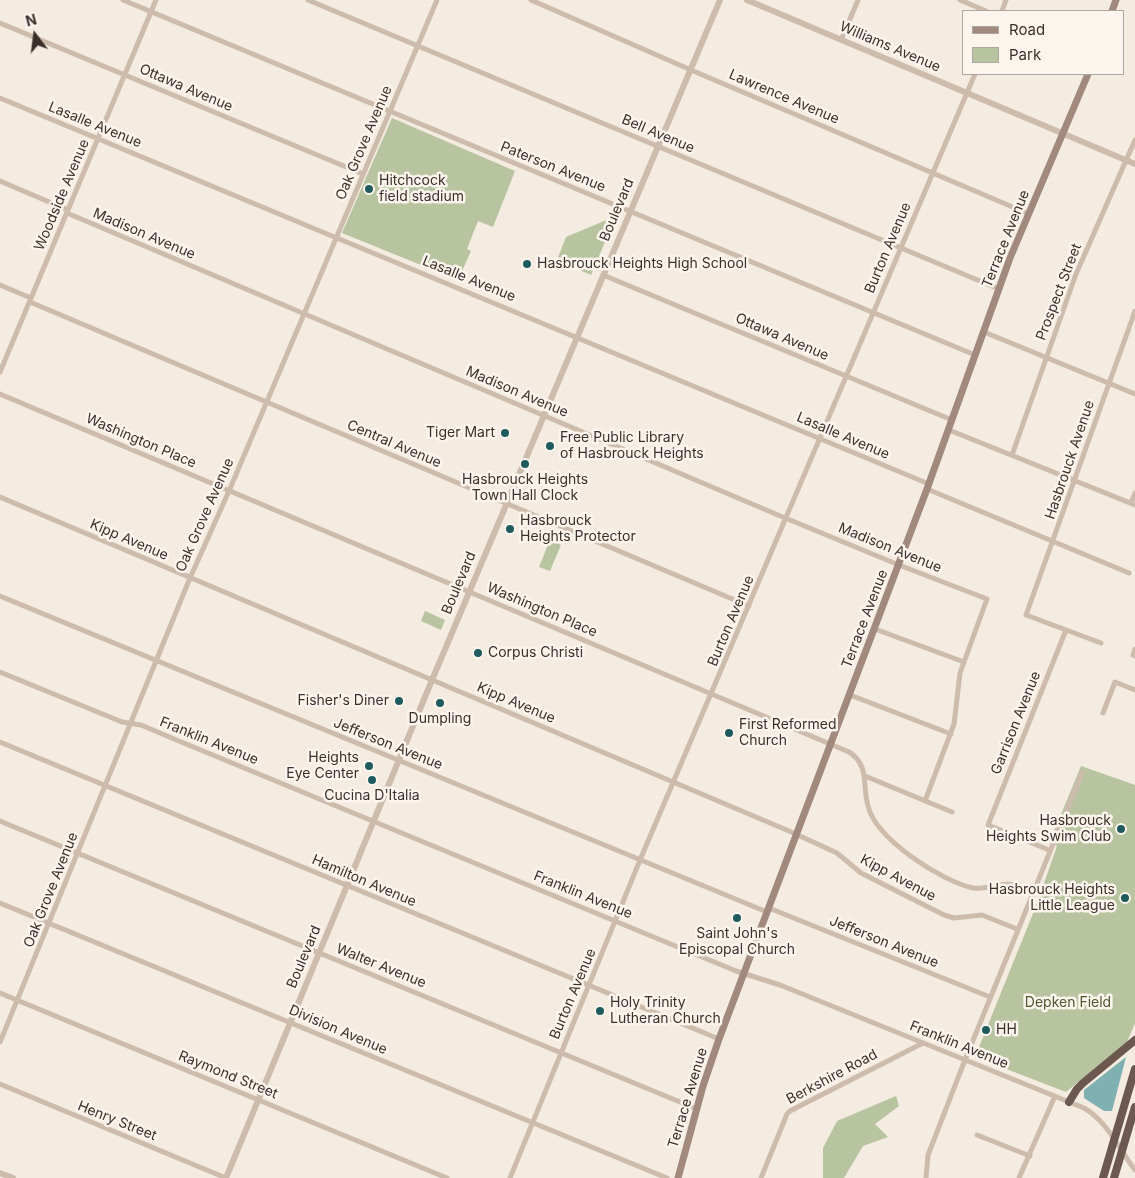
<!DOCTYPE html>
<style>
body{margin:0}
#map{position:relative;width:1135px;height:1178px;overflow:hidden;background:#f4ebe1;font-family:Inter,sans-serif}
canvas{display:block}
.legend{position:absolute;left:962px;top:10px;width:162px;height:65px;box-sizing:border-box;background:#fbf5ee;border:1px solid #aea6a0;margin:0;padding:6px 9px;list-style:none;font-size:15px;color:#3b302b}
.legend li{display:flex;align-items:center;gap:10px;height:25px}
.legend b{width:25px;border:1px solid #aea6a0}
.north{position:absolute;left:10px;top:10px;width:50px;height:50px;-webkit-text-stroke:4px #fbf5ee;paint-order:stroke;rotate:345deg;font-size:14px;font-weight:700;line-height:20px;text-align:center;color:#3b302b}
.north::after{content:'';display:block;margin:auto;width:18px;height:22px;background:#3b302b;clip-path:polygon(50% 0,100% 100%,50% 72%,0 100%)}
</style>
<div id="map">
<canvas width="1135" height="1178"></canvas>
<ul class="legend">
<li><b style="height:6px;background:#a18a7d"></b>Road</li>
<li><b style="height:14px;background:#b8c4a0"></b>Park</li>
</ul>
<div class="north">N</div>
</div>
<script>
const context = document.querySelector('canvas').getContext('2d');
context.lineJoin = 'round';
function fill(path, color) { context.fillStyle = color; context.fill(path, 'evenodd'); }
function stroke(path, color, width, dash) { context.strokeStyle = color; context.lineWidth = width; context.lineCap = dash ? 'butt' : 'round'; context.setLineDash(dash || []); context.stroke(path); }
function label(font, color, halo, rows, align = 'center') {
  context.font = font + ' Inter,sans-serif'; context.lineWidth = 5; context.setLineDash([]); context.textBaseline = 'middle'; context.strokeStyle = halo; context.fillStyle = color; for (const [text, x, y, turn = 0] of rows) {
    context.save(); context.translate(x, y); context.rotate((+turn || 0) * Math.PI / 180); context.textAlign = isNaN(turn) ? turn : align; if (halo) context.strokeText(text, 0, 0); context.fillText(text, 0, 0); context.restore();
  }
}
const green = new Path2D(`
 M392,118l123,53 -22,56 -15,-6 -11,28 4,2 -13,29 -116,-47z
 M616,216l-25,59 -34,-15 9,-23z
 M550,540l11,5 -11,26 -11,-4z
 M425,611l20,9 -4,10 -20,-9z
 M1081,766l54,19v238l-8,19 -61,50 -91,-35 61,-151 21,-60 -7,-5z
 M896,1096l3,10 -24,18 13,13 -25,9 -19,32h-21v-30l14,-27z`);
const water = new Path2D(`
 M1126,1057l-14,54h-8l-20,-13v-8z`);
const minor = new Path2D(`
 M123,0l852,355
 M308,0l691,289
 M531,0l160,70 338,144
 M960,0l26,11
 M1002,11l4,-11
 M0,23l363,151
 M841,40l17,-40
 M0,98l929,386
 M0,181l68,29
 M67,213l711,302 121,50 88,34 -27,74 -6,51 -29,77
 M603,275l349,145
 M0,285l31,13
 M30,302l719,304
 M984,332l151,62
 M0,372l156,-372
 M0,394l849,358c21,13 13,34 19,54 8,33 73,75 105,82 12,2 23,-4 34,-4 9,0 18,5 26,7
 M949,430l186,75
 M1012,455l64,-181 59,-134
 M927,489l202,84
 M0,497l789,334 48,22 24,20 83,42 10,3 28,-3 35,14
 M1131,503l4,-10
 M0,596l767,316
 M875,629l89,33
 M1101,643l-75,-28 109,-304
 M1135,649l-2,6 2,1
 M0,672l122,50 19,3 33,14 562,232 44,14 304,123c23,13 35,41 51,62
 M850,695l101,39
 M1103,713l12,-31 20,8
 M0,742l719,297
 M865,776l87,36
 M0,821l697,288
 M1049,850l-61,-25 78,-195
 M0,903l667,275
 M769,908l221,89
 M0,993l447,185
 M0,1042l190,-464 39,-87 208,-491
 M0,1084l226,94
 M977,1135l53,21
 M510,1178l130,-318 335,-786
 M761,1178l26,-64 3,-3 133,-68
 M926,1178l2,-23 37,-95 117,-287
 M1019,1178l36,-82`);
const tertiary = new Path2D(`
 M747,0l388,164
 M0,1173l13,5
 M226,1178l206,-498 288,-680`);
const secondary = new Path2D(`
 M1112,11l4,-11
 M678,1178l25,-92 16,-47 208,-550 83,-231 78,-184`);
const trunk = new Path2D(`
 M1069,1102l8,-13 6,-6 52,-43
 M1103,1178l32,-109
 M1114,1178l21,-71`);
const markers = [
 [369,189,5,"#1f5a5e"],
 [527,264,5,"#1f5a5e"],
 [505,433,5,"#1f5a5e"],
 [550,446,5,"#1f5a5e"],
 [525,464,5,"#1f5a5e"],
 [510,529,5,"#1f5a5e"],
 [478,653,5,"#1f5a5e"],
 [399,701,5,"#1f5a5e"],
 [440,703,5,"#1f5a5e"],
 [729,733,5,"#1f5a5e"],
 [369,766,5,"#1f5a5e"],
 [372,780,5,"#1f5a5e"],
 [1121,829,5,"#1f5a5e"],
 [1125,898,5,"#1f5a5e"],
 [737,918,5,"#1f5a5e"],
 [600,1011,5,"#1f5a5e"],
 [986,1030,5,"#1f5a5e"]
];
const streetNames = [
 ["Williams Avenue",890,47,23],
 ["Ottawa Avenue",186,88,23],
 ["Lawrence Avenue",784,97,23],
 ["Lasalle Avenue",95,125,22],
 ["Bell Avenue",658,134,23],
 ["Oak Grove Avenue",364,143,-67],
 ["Paterson Avenue",553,167,22],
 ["Woodside Avenue",62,195,-67],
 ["Boulevard",617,210,-67],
 ["Madison Avenue",144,234,23],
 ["Terrace Avenue",1006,239,-68],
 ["Burton Avenue",888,248,-67],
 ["Lasalle Avenue",469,279,22],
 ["Prospect Street",1059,292,-69],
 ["Ottawa Avenue",782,337,23],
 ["Madison Avenue",517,392,23],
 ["Lasalle Avenue",843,436,23],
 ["Washington Place",141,441,23],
 ["Central Avenue",394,444,23],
 ["Hasbrouck Avenue",1070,460,-71],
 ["Oak Grove Avenue",205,515,-66],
 ["Kipp Avenue",129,540,23],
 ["Madison Avenue",890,548,22],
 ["Boulevard",459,583,-67],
 ["Washington Place",542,610,23],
 ["Terrace Avenue",865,619,-69],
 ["Burton Avenue",731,621,-67],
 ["Kipp Avenue",516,703,23],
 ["Garrison Avenue",1016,723,-68],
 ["Franklin Avenue",209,741,22],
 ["Jefferson Avenue",388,744,22],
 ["Kipp Avenue",898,878,28],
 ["Hamilton Avenue",364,881,23],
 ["Oak Grove Avenue",51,890,-68],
 ["Franklin Avenue",583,895,22],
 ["Jefferson Avenue",884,942,22],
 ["Boulevard",304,957,-67],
 ["Walter Avenue",381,966,22],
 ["Burton Avenue",573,994,-67],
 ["Division Avenue",338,1030,23],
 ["Franklin Avenue",959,1045,22],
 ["Raymond Street",228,1075,22],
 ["Berkshire Road",832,1077,-28],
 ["Terrace Avenue",688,1098,-73],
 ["Henry Street",117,1121,22]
];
const poiNames = [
 ["Hitchcock",379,181],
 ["field stadium",379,197],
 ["Hasbrouck Heights High School",537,264],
 ["Tiger Mart",495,433,"right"],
 ["Free Public Library",560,438],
 ["of Hasbrouck Heights",560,454],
 ["Hasbrouck Heights",525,480,"center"],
 ["Town Hall Clock",525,496,"center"],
 ["Hasbrouck",520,521],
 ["Heights Protector",520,537],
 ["Corpus Christi",488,653],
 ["Fisher's Diner",389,701,"right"],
 ["Dumpling",440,719,"center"],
 ["First Reformed",739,725],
 ["Church",739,741],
 ["Heights",359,758,"right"],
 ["Eye Center",359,774,"right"],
 ["Cucina D'Italia",372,796,"center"],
 ["Hasbrouck",1111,821,"right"],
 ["Heights Swim Club",1111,837,"right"],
 ["Hasbrouck Heights",1115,890,"right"],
 ["Little League",1115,906,"right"],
 ["Saint John's",737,934,"center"],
 ["Episcopal Church",737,950,"center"],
 ["Holy Trinity",610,1003],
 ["Lutheran Church",610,1019],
 ["HH",996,1030]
];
const parkNames = [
 ["Depken Field",1068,1003]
];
fill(green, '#b8c4a0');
fill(water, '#7fb0b2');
stroke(minor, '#cdbbac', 5);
stroke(tertiary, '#cdbbac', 6);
stroke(secondary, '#a18a7d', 7);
stroke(trunk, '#6c584f', 8);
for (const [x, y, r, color] of markers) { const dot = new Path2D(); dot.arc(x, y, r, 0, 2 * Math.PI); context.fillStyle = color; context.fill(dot); stroke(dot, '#fbf5ee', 2); }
label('14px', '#3b302b', '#fbf5ee', streetNames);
label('14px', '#3b302b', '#fbf5ee', poiNames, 'left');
label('14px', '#4a5a2e', '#fbf5ee', parkNames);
</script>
